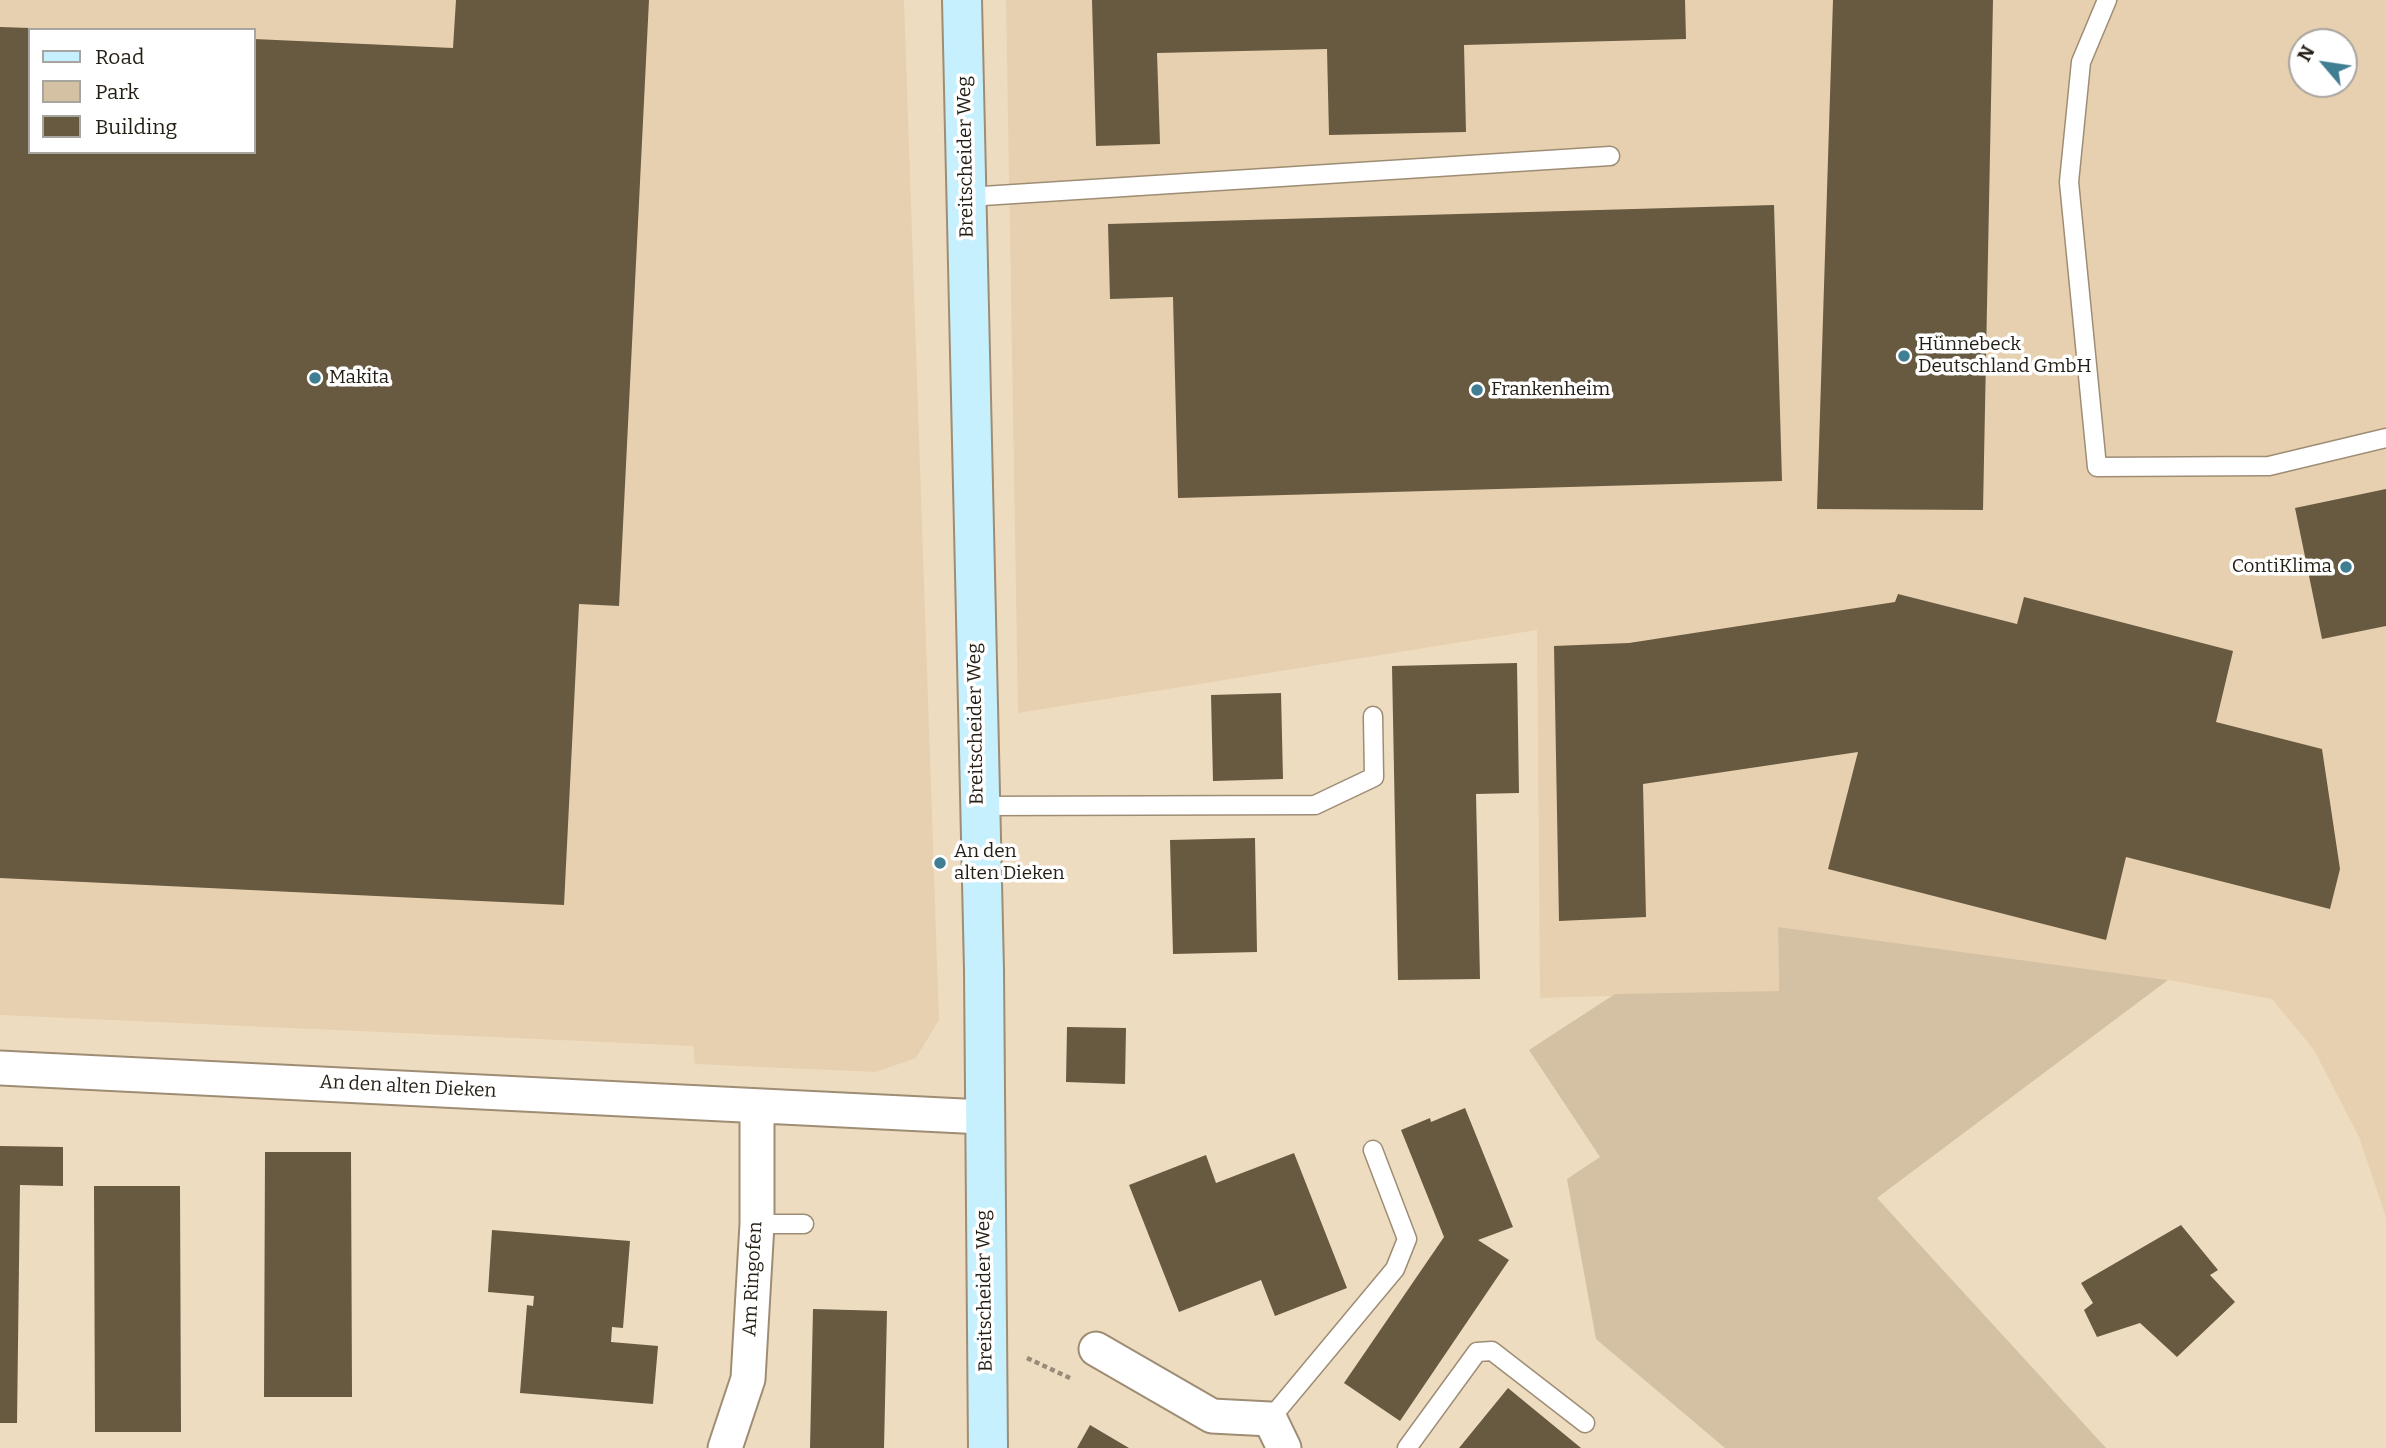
<!DOCTYPE html>
<meta charset="utf-8">
<style>
body{margin:0}
#map{position:relative;width:2386px;height:1448px;overflow:hidden;background:#eedcc1;font-family:Bitter,serif}
canvas{display:block}
.legend{position:absolute;left:28px;top:28px;width:228px;height:126px;box-sizing:border-box;background:#fff;border:2px solid #a8a5a1;margin:0;padding:9px 12px;list-style:none;font-size:21px;color:#251e14}
.legend li{display:flex;align-items:center;gap:14px;height:35px}
.legend b{width:35px;border:2px solid #a8a5a1}
.north{position:absolute;left:2288px;top:28px;width:70px;height:70px;box-sizing:border-box;background:#fff;border:2px solid #a8a5a1;border-radius:50%;rotate:299deg;font-size:19px;font-weight:700;line-height:28px;text-align:center;color:#251e14}
.north::after{content:'';display:block;margin:auto;width:24px;height:32px;background:#407e94;clip-path:polygon(50% 0,100% 100%,50% 72%,0 100%)}
</style>
<div id="map">
<canvas width="2386" height="1448"></canvas>
<ul class="legend">
<li><b style="height:9px;background:#c6f0fd"></b>Road</li>
<li><b style="height:19px;background:#d4c0a3"></b>Park</li>
<li><b style="height:19px;background:#685941"></b>Building</li>
</ul>
<div class="north">N</div>
</div>
<script>
const context = document.querySelector('canvas').getContext('2d');
context.lineJoin = 'round';
function fill(path, color) { context.fillStyle = color; context.fill(path, 'evenodd'); }
function stroke(path, color, width, dash) { context.strokeStyle = color; context.lineWidth = width; context.lineCap = dash ? 'butt' : 'round'; context.setLineDash(dash || []); context.stroke(path); }
function label(font, color, halo, rows, align = 'center') {
  context.font = font + ' Bitter,serif'; context.lineWidth = 7; context.setLineDash([]); context.textBaseline = 'middle'; context.strokeStyle = halo; context.fillStyle = color; for (const [text, x, y, turn = 0] of rows) {
    context.save(); context.translate(x, y); context.rotate((+turn || 0) * Math.PI / 180); context.textAlign = isNaN(turn) ? turn : align; if (halo) context.strokeText(text, 0, 0); context.fillText(text, 0, 0); context.restore();
  }
}
const built = new Path2D(`
 M0,0h904l35,1020 -23,38 -40,14 -181,-8 -2,-18 -693,-31zM30,30h224v122h-224z
 M1006,0h1380v1217l-27,-80 -45,-87 -42,-51 -104,-19 -390,-53 1,64 -239,7 -3,-368 -519,83zM2302,42h42v42h-42z`);
const green = new Path2D(`
 M1778,927l390,53 -291,218 229,250h-381l-129,-109 -29,-160 33,-22 -71,-107 86,-56 164,-3z`);
const building = new Path2D(`
 M456,0h193l-30,606 -40,-2 -15,301 -564,-27v-851l30,1v124h224v-113l199,9z
 M1092,0h593l1,39 -222,6 2,87 -137,3 -2,-86 -170,4 3,91 -64,2z
 M1833,0h160l-10,510 -166,-1z
 M1774,205l8,276 -604,17 -5,-201 -63,2 -2,-75z
 M2386,489v137l-64,13 -27,-131z
 M1898,594l119,30 7,-27 209,54 -17,71 106,27 18,120 -10,40 -204,-52 -20,83 -278,-71 30,-117 -215,32 3,133 -87,4 -5,-275 75,-3 266,-41z
 M1517,663l2,130 -43,1 4,185 -82,1 -6,-314z
 M1281,693l2,86 -70,2 -2,-86z
 M1255,838l2,114 -84,2 -3,-114z
 M1067,1027l59,1 -1,56 -59,-2z
 M1465,1108l48,119 -35,13 31,20 -109,161 -56,-38 100,-146 -43,-107 29,-12 1,4z
 M0,1146l63,1v39l-43,-1 -3,238h-17z
 M265,1152h86l1,245h-88z
 M1294,1153l53,135 -72,28 -14,-36 -82,32 -50,-127 77,-30 10,28z
 M94,1186h86l1,246h-86z
 M2181,1225l37,45 -8,5 25,27 -58,55 -37,-34 -43,14 -13,-27 9,-7 -12,-20z
 M492,1230l138,11 -7,87 -11,-1 -1,15 47,4 -5,58 -133,-11 7,-88 6,1 1,-10 -46,-4z
 M813,1309l74,2 -3,137h-74z
 M1508,1388l73,60h-122z
 M1090,1425l39,23h-52z`);
const path = new Path2D(`
 M1027,1358l43,20`);
const service = new Path2D(`
 M2107,0l-26,62 -12,120 28,285 172,-1 117,-28
 M967,197l643,-41
 M978,806l337,-1 59,-28 -1,-61
 M757,1224h47
 M1270,1419l125,-150 12,-30 -34,-89
 M1407,1448l70,-96 15,-1 93,72`);
const minor = new Path2D(`
 M0,1068l983,49
 M1096,1349l116,67 58,3 14,29
 M725,1448l23,-69 9,-155v-118`);
const secondary = new Path2D(`
 M962,0l22,970 4,478`);
const markers = [
 [1904,356,7,"#407e94"],
 [315,378,7,"#407e94"],
 [1477,390,7,"#407e94"],
 [2346,567,7,"#407e94"],
 [940,863,7,"#407e94"]
];
const streetNames = [
 ["Breitscheider Weg",966,157,-91],
 ["Breitscheider Weg",976,724,-91],
 ["An den alten Dieken",408,1087,3],
 ["Am Ringofen",753,1279,-87],
 ["Breitscheider Weg",985,1291,-91]
];
const poiNames = [
 ["Hünnebeck",1918,345],
 ["Deutschland GmbH",1918,367],
 ["Makita",329,378],
 ["Frankenheim",1491,390],
 ["ContiKlima",2332,567,"right"],
 ["An den",954,852],
 ["alten Dieken",954,874]
];
fill(built, '#e7d0af');
fill(green, '#d4c0a3');
fill(building, '#685941');
stroke(service, '#9e8d74', 21);
stroke(minor, '#9e8d74', 37);
stroke(secondary, '#9e8d74', 42);
stroke(path, '#988b77', 4.5, [5, 3.5]);
stroke(service, '#fff', 18);
stroke(minor, '#fff', 33);
stroke(secondary, '#c6f0fd', 38);
for (const [x, y, r, color] of markers) { const dot = new Path2D(); dot.arc(x, y, r, 0, 2 * Math.PI); context.fillStyle = color; context.fill(dot); stroke(dot, '#fff', 2.5); }
label('19px', '#251e14', '#fff', streetNames);
label('19px', '#251e14', '#fff', poiNames, 'left');
</script>
